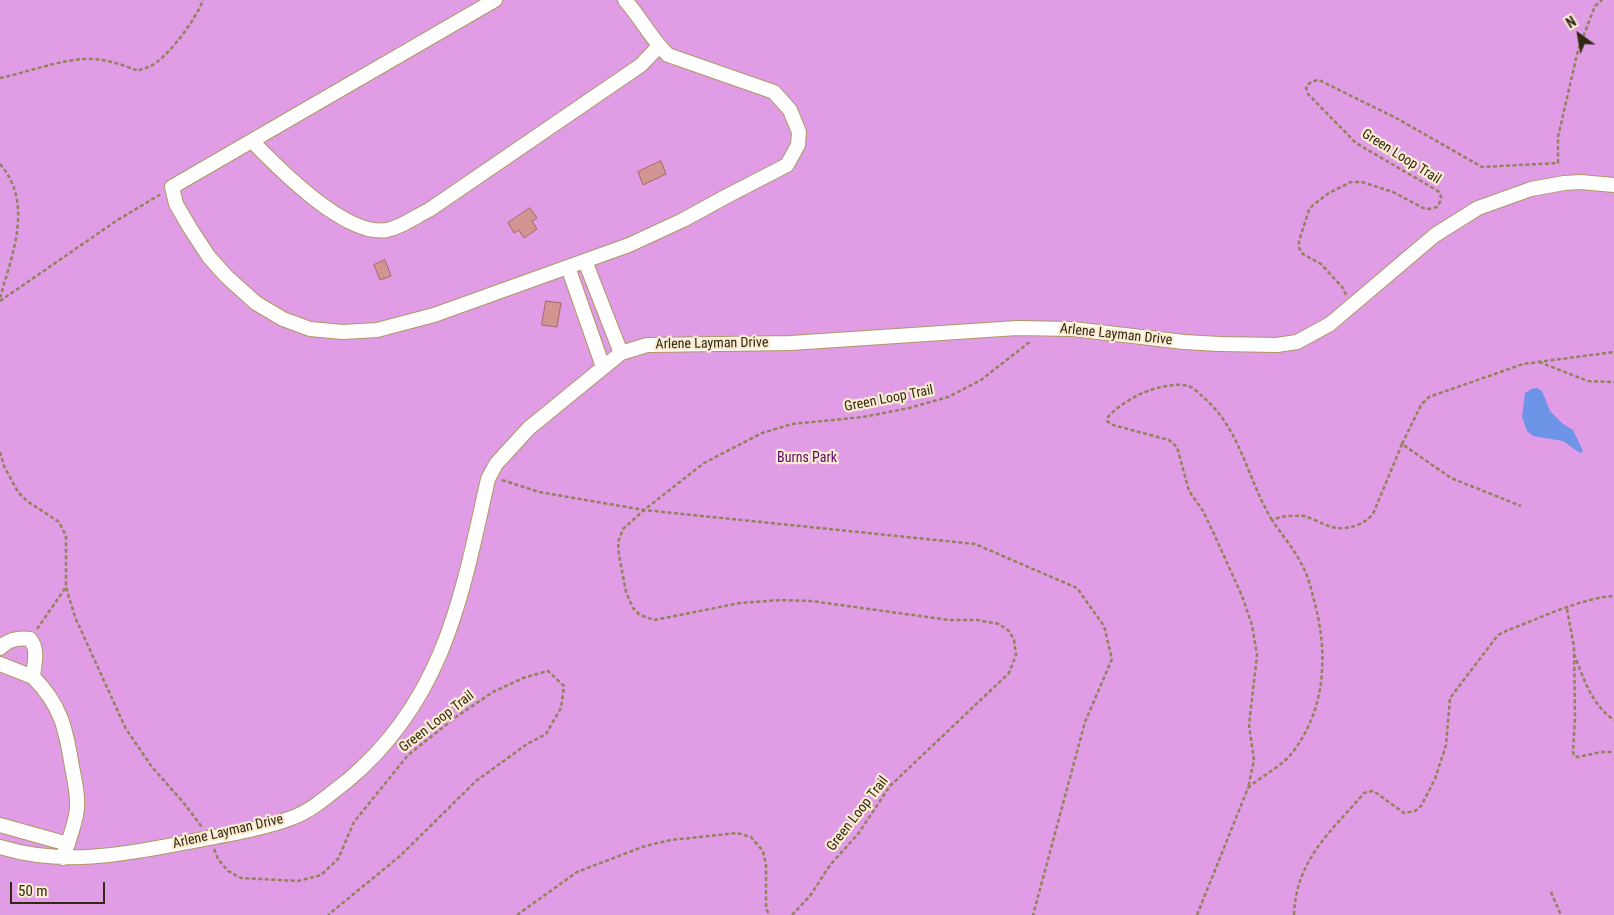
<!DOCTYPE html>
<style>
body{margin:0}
#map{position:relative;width:1614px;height:915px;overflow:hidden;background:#e4ca96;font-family:"Roboto Condensed",sans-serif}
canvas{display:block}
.north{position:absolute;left:1554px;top:10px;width:50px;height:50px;-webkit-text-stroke:4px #faecd3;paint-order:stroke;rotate:328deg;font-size:14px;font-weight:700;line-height:20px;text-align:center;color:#322813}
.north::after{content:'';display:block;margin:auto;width:18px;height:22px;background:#322813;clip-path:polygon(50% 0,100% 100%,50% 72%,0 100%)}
.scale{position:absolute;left:10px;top:882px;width:95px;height:22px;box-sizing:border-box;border:2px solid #322813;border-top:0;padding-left:6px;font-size:15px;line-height:18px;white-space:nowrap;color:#322813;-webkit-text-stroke:4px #faecd3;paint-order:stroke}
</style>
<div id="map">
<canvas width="1614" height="915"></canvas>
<div class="north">N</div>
<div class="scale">50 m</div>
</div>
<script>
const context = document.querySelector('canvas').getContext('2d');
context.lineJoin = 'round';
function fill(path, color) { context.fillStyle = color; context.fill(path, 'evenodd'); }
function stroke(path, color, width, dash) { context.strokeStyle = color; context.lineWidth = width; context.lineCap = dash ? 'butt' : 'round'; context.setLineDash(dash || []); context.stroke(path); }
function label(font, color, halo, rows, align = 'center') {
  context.font = font + ' "Roboto Condensed",sans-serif'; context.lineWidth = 4.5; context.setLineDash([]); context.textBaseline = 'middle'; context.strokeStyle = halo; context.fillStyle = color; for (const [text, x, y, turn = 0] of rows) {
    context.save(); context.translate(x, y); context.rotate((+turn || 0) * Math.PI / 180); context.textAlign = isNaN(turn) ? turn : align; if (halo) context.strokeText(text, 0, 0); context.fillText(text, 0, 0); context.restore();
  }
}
const green = new Path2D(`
 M0,0h1614v915h-1614z`);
const water = new Path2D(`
 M1537,388l5,3 8,20 13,13 10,6 10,21 -3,2 -17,-12 -30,-5 -6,-5 -5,-14 3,-24 6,-4z`);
const building = new Path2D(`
 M661,161l5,13 -23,11 -5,-13z
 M530,208l7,10 -5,3 5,8 -13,9 -5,-8 -5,3 -6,-10z
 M385,260l6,16 -11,4 -6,-15z
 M546,301l15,2 -4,24 -15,-2z`);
const path = new Path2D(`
 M0,78c28,-6 56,-17 84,-19 19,-1 37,5 54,12 3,-2 7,-3 11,-4 19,-9 47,-48 54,-67
 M0,164c34,39 12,91 0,134
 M1346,295l-3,-7 -22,-24 -18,-10 -4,-6v-7l10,-31 4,-5 16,-12 22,-11h11l31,10 30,16 6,1 8,-2c4,-6 6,-10 1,-16l-82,-48 -48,-49 -2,-6c3,-6 6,-7 13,-8l79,39 84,48 76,-4v-26l20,-87 17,-44 7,-6
 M0,301l116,-80 45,-27
 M1539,362l49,19 26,1
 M1402,444l19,-39 8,-8 94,-33 91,-12
 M0,452l4,14 14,26 9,9 32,21 7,14v51l9,30 51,112 26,38 31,35 19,25
 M502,480l37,12 105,18 331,34 102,44 27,38 8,33 -27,63 -52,193
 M1272,520c-25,-41 -31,-91 -69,-123 -4,-4 -10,-10 -15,-11 -9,-3 -22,0 -31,2 -18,5 -36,15 -49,29l-1,4 6,4 56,15 8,7 12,44 14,20 11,23 28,62 10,29 5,30 -8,70 5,35 -6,28c13,-12 33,-21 44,-35 34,-44 36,-98 23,-149 -3,-11 -5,-22 -10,-33 -8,-18 -22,-35 -33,-51 10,-4 21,-5 32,-4 7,2 15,6 22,9 16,7 36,2 47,-11l29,-70 49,34 70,28
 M1567,609l7,38 1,70 -2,35 1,4 4,1 23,-5h13
 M37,629l29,-42
 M1574,654c10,25 17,50 40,66
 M214,849l4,10 10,12 13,7 57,3 23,-6 17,-16 16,-37 54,-67 48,-38 37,-25 30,-14 25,-7 16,15 -3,22 -15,26 -19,10 -51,37 -76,75 -72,59
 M1551,892l10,23
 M517,915l60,-43 68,-26 26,-6 66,-7 14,4 12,14 3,14v44l4,6
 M792,915l18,-19 20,-31 28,-31 32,-48 119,-113 7,-18 -2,-15 -5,-9 -10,-7 -22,-4h-28l-138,-19 -30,-1 -41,3 -86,17 -14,-5 -7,-7 -7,-16 -7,-37 -1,-13 5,-13 21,-19 60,-47 58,-30 30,-9 71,-7 46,-9 39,-11 33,-17 50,-39
 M1197,915l51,-127
 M1294,915c2,-56 37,-83 70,-122l8,-2 3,1 29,21 11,-2 6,-5 14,-27 11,-34 4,-47 48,-63 8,-4c29,-11 78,-34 108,-35`);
const minor = new Path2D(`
 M495,0l-323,187 4,17 14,24 19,29 18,20 29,26 27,16 27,10 33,3 34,-2 57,-15 195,-70 54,-25 44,-24 60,-31 11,-20 1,-13 -9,-22 -16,-18 -106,-37c-17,-16 -27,-37 -43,-55
 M252,141c27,28 94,96 135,89 15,-3 29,-14 42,-20l212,-145 18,-19
 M585,261l36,92
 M568,267l35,100
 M0,648c7,-8 19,-11 30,-9 9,11 4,25 3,38 28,28 33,52 39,90 3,14 6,28 5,42 -2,17 -9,33 -14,49
 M0,664l33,13
 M0,825l68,19
 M0,847c61,19 122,8 183,-4 35,-7 78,-13 111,-26 20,-8 36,-23 53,-36 97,-81 115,-185 141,-302l8,-15 33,-36 92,-75 26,-8 144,-2 226,-15 56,1 111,13 36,2 57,1 20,-3 33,-18 105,-89 43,-27 53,-19 33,-6 17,-1 33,3`);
const streetNames = [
 ["Green Loop Trail",1401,157,32],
 ["Arlene Layman Drive",1116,335,6],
 ["Arlene Layman Drive",712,344,-1],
 ["Green Loop Trail",889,399,-11],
 ["Green Loop Trail",437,722,-38],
 ["Green Loop Trail",858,814,-52],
 ["Arlene Layman Drive",228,832,-13]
];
const parkNames = [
 ["Burns Park",807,458]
];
fill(green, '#e09de6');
fill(water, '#6d94e7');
fill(building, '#d29591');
stroke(building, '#a36a66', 1);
stroke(minor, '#b09664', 16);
stroke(path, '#94815b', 2.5, [4, 2.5]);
stroke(minor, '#fff', 14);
label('14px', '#322813', '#faecd3', streetNames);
label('14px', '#600569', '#faecd3', parkNames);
</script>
